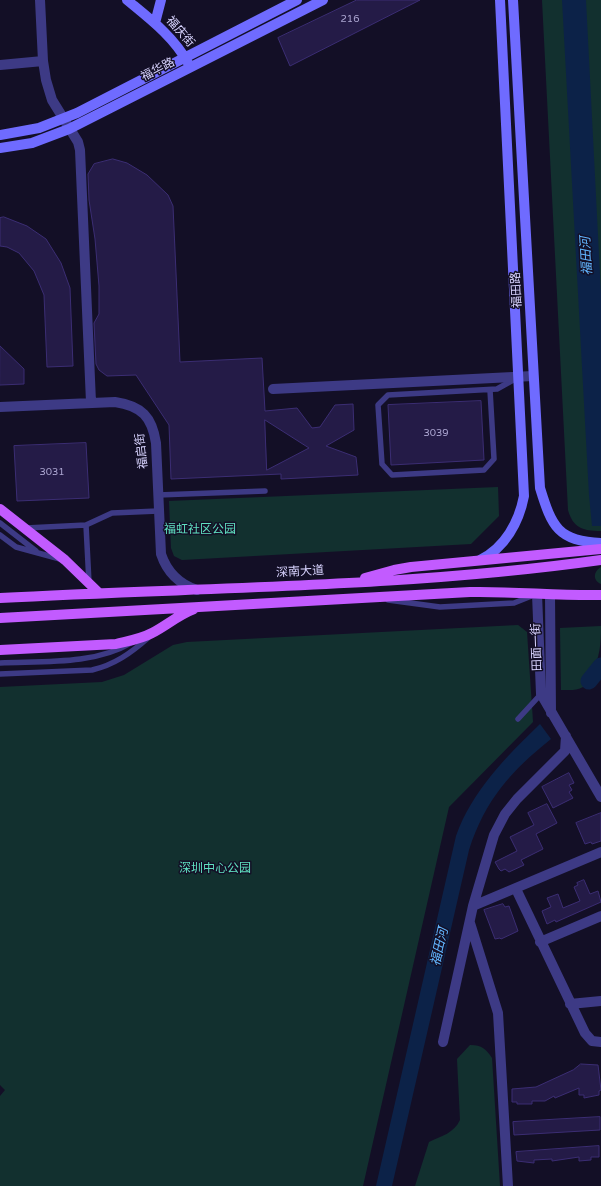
<!DOCTYPE html>
<meta charset="utf-8">
<style>
body{margin:0}
canvas{display:block;background:#130f26}
</style>
<canvas width="601" height="1186"></canvas>
<script>
const context = document.querySelector('canvas').getContext('2d');
context.lineJoin = 'round';
function fill(path, color) { context.fillStyle = color; context.fill(path, 'evenodd'); }
function stroke(path, color, width, dash) { context.strokeStyle = color; context.lineWidth = width; context.lineCap = dash ? 'butt' : 'round'; context.setLineDash(dash || []); context.stroke(path); }
function label(font, color, halo, rows, align = 'center') {
  context.font = font + ' "Varela Round","Noto Sans SC",sans-serif'; context.lineWidth = 3; context.setLineDash([]); context.textBaseline = 'middle'; context.strokeStyle = halo; context.fillStyle = color; for (const [text, x, y, turn = 0] of rows) {
    context.save(); context.translate(x, y); context.rotate((+turn || 0) * Math.PI / 180); context.textAlign = isNaN(turn) ? turn : align; if (halo) context.strokeText(text, 0, 0); context.fillText(text, 0, 0); context.restore();
  }
}
const green = new Path2D(`
 M542,0h59v531c-18,0 -28,-3 -33,-21z
 M498,487l1,29 -28,28 -289,16 -8,-4 -3,-8 -2,-47z
 M601,567v17c-9,-4 -7,-13 0,-17z
 M518,625l9,7 6,90 -84,85 -86,379h-363v-90l5,-6 -5,-5v-398l102,-5 22,-7 49,-30 14,-3z
 M601,626c0,18 -1,32 -10,48 -2,5 -4,11 -8,13 -6,4 -15,3 -22,3l-1,-62z
 M470,1045c12,0 16,4 22,13l8,128h-85l14,-44c13,-6 25,-9 31,-22l-3,-61z`);
const water = new Path2D(`
 M562,0h24l15,294v232h-9l-3,-31z
 M540,724l11,15c-40,32 -66,61 -82,111l-77,336h-16l80,-350c16,-45 50,-79 84,-112z`);
const river = new Path2D(`
 M589,681l12,-15`);
const building = new Path2D(`
 M357,0h63l-130,66 -12,-28z
 M113,159l14,4 20,12 21,20 5,11 7,156 82,-4 3,53 32,-3 15,20 8,-1 15,-22 18,-1 1,26 -28,16 30,11 2,18 -77,4v-5l-110,5 -2,-54 -33,-50 -29,1 -8,-6 -3,-6 -2,-41 5,-9v-28l-4,-47 -6,-39 -1,-26 6,-10zM265,420l44,28 -42,22z
 M4,217l23,9 19,13 15,24 9,25 3,78 -26,1 -3,-72 -10,-24 -15,-18 -12,-6 -7,-1v-28z
 M0,346l24,23v15l-24,1z
 M481,401l3,59 -93,5 -3,-60z
 M86,443l3,55 -72,3 -3,-55z
 M569,773l5,10 -5,2 3,5 -3,2 4,6 -20,10 -11,-21z
 M547,804l10,19 -21,11 7,15 -22,11 3,5 -15,7 -4,-3 -4,2 -2,-2 -4,-7 22,-11 -7,-14 24,-12 -6,-12z
 M601,813v28l-9,3 -1,-2 -6,2 -9,-21z
 M584,880l6,14 8,-3 3,11 -45,20 -1,-2 -8,4 -5,-13 9,-4 -4,-9 11,-4 5,14 17,-7 -6,-14 4,-2 -1,-2z
 M503,904l2,3 4,-1 9,25 -17,8 -1,-1 -5,1 -11,-29z
 M581,1064l17,1 3,25 -2,1v4l-15,3v-3h-5v-7l-24,10 -1,-2 -9,5h-13v3h-15v-2h-5v-13l24,-2 37,-17z
 M600,1117v13l-86,5 -1,-13z
 M599,1146v11h-8v3l-12,1v-4l-27,4v-2l-18,1v3l-17,-2 -1,-9z`);
const lane = new Path2D(`
 M490,390l4,69 -10,11 -92,5 -10,-11 -4,-59 10,-10 109,-6 18,-10
 M158,495l107,-4
 M0,523l36,28
 M86,525l3,58
 M26,528l60,-3 26,-12 46,-2
 M0,535l16,12 44,12
 M388,600l52,7 74,-4 20,-8
 M0,663c42,-2 94,2 131,-20
 M0,674l92,-4c22,-5 39,-17 56,-32
 M518,719l23,-25`);
const street = new Path2D(`
 M40,0l3,61
 M0,65l43,-4 3,19 6,20 26,42 2,8 11,252
 M273,389l260,-13
 M0,407l115,-5c27,4 37,15 41,41l5,111c6,18 18,30 36,36
 M537,594l4,100 60,103
 M550,595l1,118
 M516,889l69,144 7,8 9,1
 M473,906l128,-54
 M470,923l28,90 10,173
 M540,942l61,-26
 M570,1004l31,-3
 M443,1042l30,-136 21,-71 11,-21 12,-15 48,-48 1,-15`);
const secondary = new Path2D(`
 M127,0c23,19 47,37 61,63
 M513,0l27,488c12,39 18,53 61,55
 M155,23l6,-23
 M0,135l39,-7 38,-15 220,-113
 M0,148l32,-5 37,-14 254,-129
 M480,560c25,-12 39,-38 44,-64l-24,-496`);
const primary = new Path2D(`
 M0,509l65,51 34,33
 M365,578l29,-8 17,-3 190,-18
 M0,598c200,-11 402,-10 601,-38
 M0,618l470,-26c44,-1 87,4 131,3
 M0,650l116,-6c12,-3 25,-5 36,-11 14,-7 26,-18 42,-24`);
const numberNames = [
 ["216",350,19],
 ["3039",436,433],
 ["3031",52,472]
];
const streetNames = [
 ["福庆街",180,32,49],
 ["福华路",158,70,-27],
 ["福田路",517,290,-93],
 ["福启街",142,451,-96],
 ["深南大道",300,572,-3],
 ["田面一街",537,647,-92]
];
const parkNames = [
 ["福虹社区公园",200,530],
 ["深圳中心公园",215,869]
];
const waterNames = [
 ["福田河",587,256,-93],
 ["福田河",440,947,-77]
];
fill(green, '#12302f');
fill(water, '#0c2248');
stroke(river, '#0c2248', 17);
fill(building, '#241b47');
stroke(building, '#3b2d73', 1);
stroke(lane, '#3d3a85', 5.5);
stroke(street, '#3d3a85', 10);
stroke(secondary, '#6f6bff', 10);
stroke(primary, '#c25bff', 10);
label('10px', '#aca6d1', null, numberNames);
label('12px', '#d9d4ff', '#130f26', streetNames);
label('12px', '#5fe0c0', '#130f26', parkNames);
label('italic 13px', '#62b6ff', '#130f26', waterNames);
</script>
